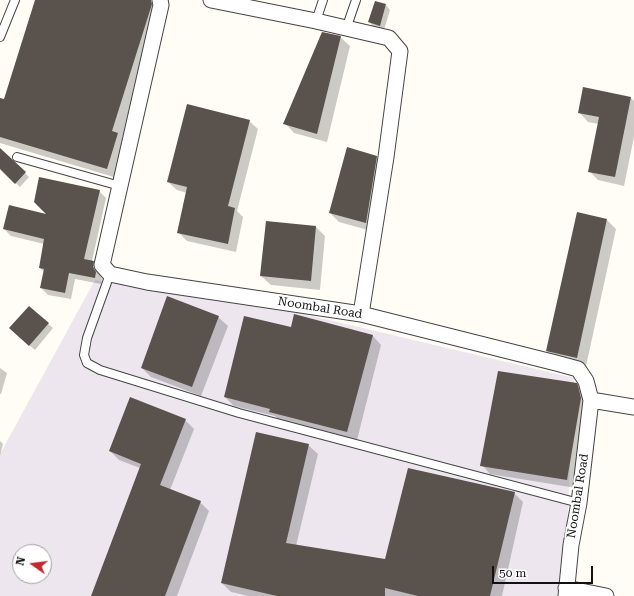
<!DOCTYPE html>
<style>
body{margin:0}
#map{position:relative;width:634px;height:596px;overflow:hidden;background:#fffdf5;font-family:"Roboto Serif",serif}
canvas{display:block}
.north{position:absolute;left:12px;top:544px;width:40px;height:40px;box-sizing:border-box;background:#fff;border:1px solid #a0a0a0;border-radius:50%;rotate:284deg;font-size:11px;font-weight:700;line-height:16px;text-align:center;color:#111}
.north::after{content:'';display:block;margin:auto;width:14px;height:18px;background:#c4262e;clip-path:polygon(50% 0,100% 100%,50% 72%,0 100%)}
.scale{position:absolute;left:492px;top:566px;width:101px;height:18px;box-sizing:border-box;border:2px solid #111;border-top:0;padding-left:5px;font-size:12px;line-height:14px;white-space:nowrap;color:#111;-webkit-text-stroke:3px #fff;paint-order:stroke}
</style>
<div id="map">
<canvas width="634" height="596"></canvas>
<div class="north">N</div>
<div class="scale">50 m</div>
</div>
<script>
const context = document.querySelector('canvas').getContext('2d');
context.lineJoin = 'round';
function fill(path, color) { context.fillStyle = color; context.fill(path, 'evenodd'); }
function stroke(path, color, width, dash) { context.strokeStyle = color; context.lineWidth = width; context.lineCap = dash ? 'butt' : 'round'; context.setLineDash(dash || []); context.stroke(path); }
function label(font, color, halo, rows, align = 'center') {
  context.font = font + ' "Roboto Serif",serif'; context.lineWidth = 4; context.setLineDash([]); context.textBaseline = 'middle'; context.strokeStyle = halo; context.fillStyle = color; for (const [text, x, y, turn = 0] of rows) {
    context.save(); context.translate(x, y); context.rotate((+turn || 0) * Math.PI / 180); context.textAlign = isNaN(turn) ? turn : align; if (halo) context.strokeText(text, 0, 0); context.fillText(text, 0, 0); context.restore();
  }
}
const industrial = new Path2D(`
 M95,280l175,26 304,72 -10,218h-564v-142zM20,552h24v24h-24z`);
const shadow = new Path2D(`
 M36,0h110l5,2 9,9v3l-38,124 5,5 -10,35 -117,-35v-44l5,1z
 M386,5l4,5 -6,20 -10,-3 -5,-5z
 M340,37l10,9 -23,96 -33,-9 -9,-10z
 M584,88l47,10 3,3v36l-10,49 -26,-6 -9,-9 10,-47 -11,-2 -9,-10z
 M249,121l9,8 -21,82 6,6 -7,35 -49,-11 -9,-9 9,-39 -10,-3 -9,-8z
 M0,149l29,28 -9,10 -20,-19z
 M377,157l9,9 -11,66 -36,-10 -9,-9z
 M99,191l7,7 -14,63 8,7 -1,6 3,5 -1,5 -26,-5 -4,20 -23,-4 -7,-7 3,-16 -4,-4 4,-24 -33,-8 -7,-7 45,-13z
 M607,220l9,9 -30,137 -30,-6 -9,-9z
 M316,227l9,9 -5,54 -49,-5 -10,-9z
 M218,317l10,9 -27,70 -50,-19 -9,-9z
 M48,324l5,4 -18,22 -20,-17z
 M292,329l80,6 9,10 -24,95 -77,-19 -5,-5 -41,-10 -9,-9z
 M0,368l7,5 -6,21h-1z
 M576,384l9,9 -9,95 -86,-14 -8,-9z
 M185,420l9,9 -24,61 30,12 9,9 -32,85h-85l48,-128 -21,-8 -9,-9z
 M0,441l3,3 -3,12z
 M308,445l10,9 -22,92 90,14 128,-67 9,9 -21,94h-253l-18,-4 -9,-9z`);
const building = new Path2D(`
 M35,0h116l1,4 -40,127 6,2 -11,36 -107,-32v-39l4,1z
 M375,1l11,3 -6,22 -12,-4z
 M322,32l19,4 -24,98 -34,-10z
 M583,87l48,10 -16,80 -27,-5 11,-55 -21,-4z
 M187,104l63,16 -22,86 7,2 -7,36 -51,-11 10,-46 -20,-5z
 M347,147l30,9 -11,67 -37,-10z
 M0,148l26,24 -11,12 -15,-15z
 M39,177l61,13 -16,69 10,2 -1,6 3,5 -1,6 -26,-5 -4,20 -25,-5 4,-19 -5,-1 5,-29 -41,-10 6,-24 37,9 -12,-12z
 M577,212l30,7 -30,139 -31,-7z
 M266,221l50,5 -5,55 -51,-5z
 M167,296l52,20 -27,71 -51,-19z
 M29,306l20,17 -20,23 -20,-18z
 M294,314l79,21 -26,97 -78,-20 1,-3 -46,-12 20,-81 47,11z
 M498,371l79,12 1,2 3,13 -14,82 -87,-14z
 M130,397l56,22 -26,66 41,16 -36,95h-74l50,-132 -32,-13z
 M256,432l53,12 -23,99 99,16 23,-91 107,24 -25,104h-72l-33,-8v8h-108l-56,-13z`);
const service = new Path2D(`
 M316,21l7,-21
 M346,29l10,-29
 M0,37l15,-37
 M17,157l103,29
 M110,274l-23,64 -3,17 3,8 13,7 139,43 340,90`);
const minor = new Path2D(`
 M160,0l1,5 -5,22 -54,238 8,9 37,8 214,32 195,49 22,6 8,12 5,19 -12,103 -8,42 -5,51
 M211,0l105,21 73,17 11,13 -14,106 -25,157
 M591,400l43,7
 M566,588l40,8`);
const streetNames = [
 ["Noombal Road",320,308,9],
 ["Noombal Road",578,496,-81]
];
fill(industrial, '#eee6ef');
fill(shadow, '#0003');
fill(building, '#5a524d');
stroke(service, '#444', 10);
stroke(minor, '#444', 17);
stroke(service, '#fff', 8);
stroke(minor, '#fff', 15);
label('12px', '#111', '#fff', streetNames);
</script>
